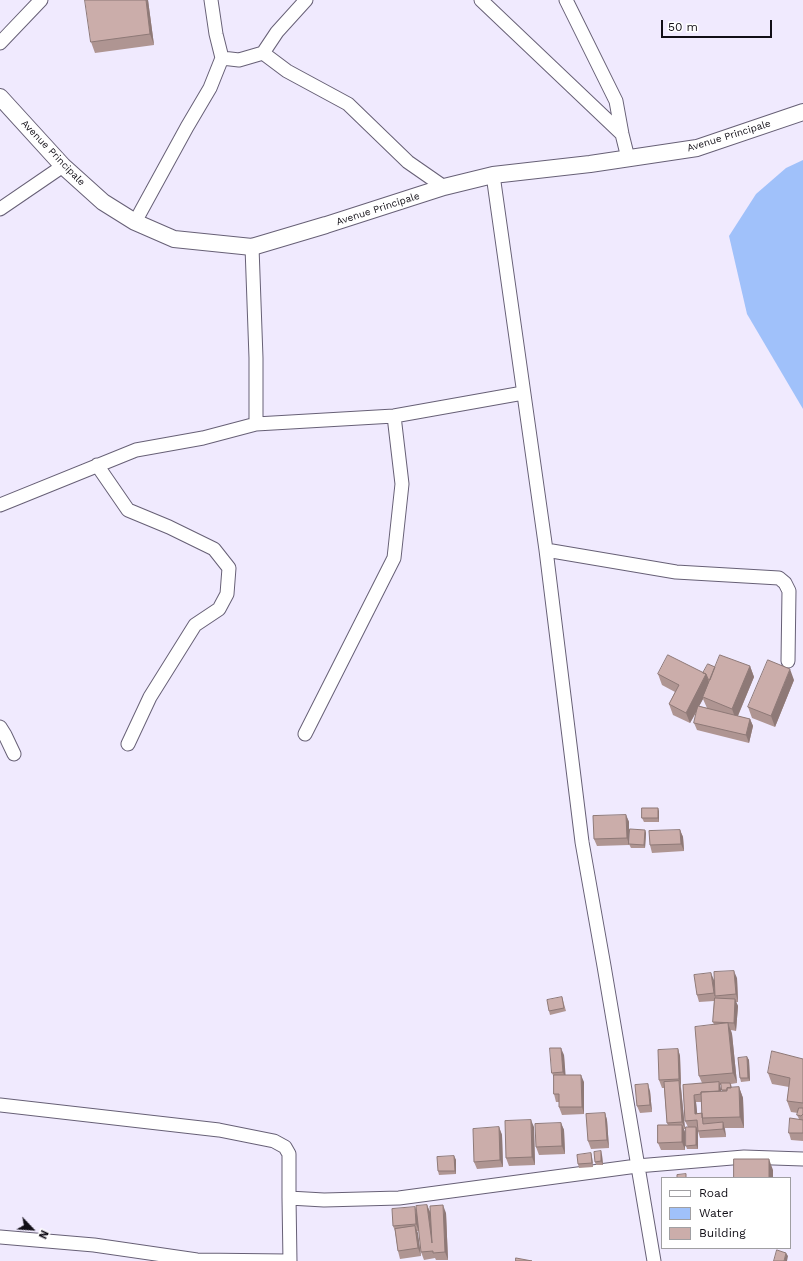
<!DOCTYPE html>
<style>
body{margin:0}
#map{position:relative;width:803px;height:1261px;overflow:hidden;background:#f0eafe;font-family:"Work Sans",sans-serif}
canvas{display:block}
.legend{position:absolute;left:661px;top:1177px;width:130px;height:72px;box-sizing:border-box;background:#fff;border:1px solid #a09fa2;margin:0;padding:5px 7px;list-style:none;font-size:12px;color:#110e16}
.legend li{display:flex;align-items:center;gap:8px;height:20px}
.legend b{width:20px;border:1px solid #a09fa2}
.north{position:absolute;left:12px;top:1209px;width:40px;height:40px;-webkit-text-stroke:3px #fff;paint-order:stroke;rotate:115deg;font-size:11px;font-weight:700;line-height:16px;text-align:center;color:#110e16}
.north::after{content:'';display:block;margin:auto;width:14px;height:18px;background:#110e16;clip-path:polygon(50% 0,100% 100%,50% 72%,0 100%)}
.scale{position:absolute;left:661px;top:20px;width:111px;height:18px;box-sizing:border-box;border:2px solid #110e16;border-top:0;padding-left:5px;font-size:12px;line-height:14px;white-space:nowrap;color:#110e16;-webkit-text-stroke:3px #fff;paint-order:stroke}
</style>
<div id="map">
<canvas width="803" height="1261"></canvas>
<ul class="legend">
<li><b style="height:5px;background:#fff"></b>Road</li>
<li><b style="height:11px;background:#a0c1fa"></b>Water</li>
<li><b style="height:11px;background:#cbadaa"></b>Building</li>
</ul>
<div class="north">N</div>
<div class="scale">50 m</div>
</div>
<script>
const context = document.querySelector('canvas').getContext('2d');
context.lineJoin = 'round';
function fill(path, color) { context.fillStyle = color; context.fill(path, 'evenodd'); }
function stroke(path, color, width, dash) { context.strokeStyle = color; context.lineWidth = width; context.lineCap = dash ? 'butt' : 'round'; context.setLineDash(dash || []); context.stroke(path); }
function label(font, color, halo, rows, align = 'center') {
  context.font = font + ' "Work Sans",sans-serif'; context.lineWidth = 4; context.setLineDash([]); context.textBaseline = 'middle'; context.strokeStyle = halo; context.fillStyle = color; for (const [text, x, y, turn = 0] of rows) {
    context.save(); context.translate(x, y); context.rotate((+turn || 0) * Math.PI / 180); context.textAlign = isNaN(turn) ? turn : align; if (halo) context.strokeText(text, 0, 0); context.fillText(text, 0, 0); context.restore();
  }
}
const water = new Path2D(`
 M803,160v249l-56,-95 -18,-78 27,-42 30,-26z`);
const minor = new Path2D(`
 M481,0l141,134
 M566,0l50,101 6,33 6,24
 M0,43l41,-43
 M263,53l24,18 61,33 60,58 36,25
 M222,58l17,2 24,-7 14,-21 29,-32
 M493,175l53,375 36,292 22,124 50,295
 M0,209l63,-43
 M135,222l52,-95 23,-39 12,-30 -6,-24 -5,-34
 M256,424l138,-8 129,-23
 M97,465l31,45 41,17 45,22 15,19 -2,26 -8,15 -24,16 -45,72 -22,47
 M0,505l136,-55 67,-12 53,-14v-66l-4,-111
 M546,550l130,22 103,6 6,5 4,8 -1,70
 M0,727l5,8 9,19
 M305,734l89,-176 8,-74 -8,-68
 M0,1105l219,25 55,11 11,6 4,7v44l1,63
 M289,1198l35,2 75,-2 238,-32 107,-9 59,2
 M0,1237l94,8 103,15 90,1`);
const tertiary = new Path2D(`
 M0,97l63,69 40,36 32,20 39,17 78,8 74,-22 118,-38 49,-12 97,-11 107,-16 106,-36`);
const wall = new Path2D(`
 M148,0l6,45 -59,8 -4,-11z
 M750,666l4,11 -16,39 12,3 3,7 -4,17 -52,-13 -3,-7 3,-12 -7,12 -17,-8 -4,-11 6,-12 -13,-7 -4,-11 45,-1 12,-6zM703,699l4,9 -8,-2z
 M794,680l-19,47 -23,-9 -4,-11z
 M659,811v11h-15l-2,-4z
 M626,815l3,7v21l16,-13 1,3 -1,15h-14l-2,-4v1l-32,1 -3,-7z
 M680,830l3,7 1,14 -32,2 -2,-8z
 M737,978l1,24h-2l2,4 -2,25 -5,-1 1,4 5,49 -6,1 1,4 7,-1 4,11 1,30h-19l1,9 -26,1 -2,-7v18h-11l-1,-3 2,-19 -3,-6 -2,-36 19,-2 -3,-7 15,-51 -1,-3 1,-21 -15,1 -2,-7 17,-15zM720,1085h1l1,6h-1zM696,1102h5l1,11h-5z
 M562,997l4,14 -16,4 -1,-4z
 M678,1049l2,7 1,31 4,42h-1l1,3v18h-24l-3,-7 10,-18 -1,-2 -3,-35h-2l-3,-8z
 M564,1055l1,20 19,7v32l-22,1 -3,-8v-5h-3l-2,-8v-16l-2,-5z
 M747,1057l2,3 1,21 -9,1 -1,-4z
 M803,1059v82l-12,-1 -2,-7 10,-14 -2,-4 1,-2 -7,-1 -4,-11 2,-14 -17,-3 -4,-11z
 M650,1091l2,21 -12,1 -3,-7z
 M605,1113l2,7 2,28 -18,1 -3,-8z
 M561,1123l3,7 1,24 -26,1 -3,-8z
 M499,1127l3,8 1,32 -26,2 -3,-7z
 M534,1127l1,38 -26,1 -3,-8z
 M591,1153l1,4 1,10 -14,1 -1,-4z
 M602,1155l1,10h-7l-1,-3z
 M454,1156l2,4v14l-17,1 -1,-4z
 M427,1205l3,7 1,5 15,-4 2,47h-12l-1,-2 -11,2 -3,-8 -2,-21h-2l4,25 -21,3 -2,-8 -3,-20 -2,-5 24,-13z`);
const shadedWall = new Path2D(`
 M146,0h2l6,45 -4,-11z
 M750,666l4,11 -18,43 -4,-11z
 M790,669l4,11 -19,47 -4,-11z
 M706,674l4,11 -7,12v2l-13,24 -4,-10z
 M750,719l3,7 -4,17 -3,-8z
 M658,808l1,3v11l-1,-4z
 M626,815l3,7v23l-2,-7z
 M645,830l1,3 -1,15 -1,-3z
 M680,830l3,7 1,14 -3,-7z
 M734,971l3,7 1,24 -2,-8z
 M711,973l3,7 1,16 1,5 -2,-8z
 M735,999l3,7 -2,25 -2,-8z
 M728,1023l4,11 5,49 -4,-10z
 M561,1048l3,7 2,25 -3,-8z
 M678,1049l2,7 1,31 -2,-8z
 M747,1057l2,3 1,21 -2,-3z
 M581,1075l3,7v32l-2,-7z
 M679,1081l2,8 4,40 -3,-7z
 M719,1082l2,7 1,11 -3,-7z
 M648,1084l2,7 2,21 -2,-7z
 M739,1087l4,11 1,30 -4,-11z
 M694,1095l2,7 2,19 -3,-7z
 M605,1113l2,7 2,28 -2,-8z
 M531,1120l3,7 1,38 -3,-8z
 M723,1122l2,8 1,7 -3,-8z
 M561,1123l3,7 1,24 -3,-8z
 M682,1125l3,7v18l-3,-8z
 M499,1127l3,8 1,32 -3,-7z
 M696,1127l2,4v18l-2,-4z
 M601,1151l1,4 1,10 -2,-4z
 M591,1153l1,4 1,10 -1,-4z
 M454,1156l2,4v14l-1,-3z
 M769,1159l4,11v8h-4z
 M427,1205l3,7 4,38 -2,-7z
 M443,1205l3,8 2,47 -3,-8z
 M415,1207l3,8 1,16 -3,-7z
 M415,1226l3,7 3,23 -3,-8z
 M786,1253l2,3 -1,5h-3z`);
const building = new Path2D(`
 M85,0h61l4,34 -59,8z
 M668,655l38,19 -20,39 -17,-9 10,-19 -21,-11z
 M720,655l30,11 -18,43 -29,-12z
 M768,660l22,9 -19,47 -23,-9z
 M708,664l7,3 -5,13 -2,-1 -2,-5 -3,-1z
 M698,706l52,13 -4,16 -52,-12z
 M642,808h16v10h-16z
 M626,815l1,23 -33,1 -1,-23z
 M630,829l15,1 -1,15 -15,-1z
 M680,830l1,14 -31,1 -1,-14z
 M734,971l2,23 -21,2 -1,-24z
 M711,973l3,20 -17,2 -3,-20z
 M562,997l2,11 -15,3 -2,-11z
 M715,998l20,1 -1,24 -21,-1z
 M728,1023l5,50 -34,3 -4,-49z
 M550,1048h11l2,24 -11,1z
 M678,1049l1,30 -20,1 -1,-30z
 M772,1051l31,8v44l-16,-2 3,-23 -22,-5z
 M747,1057l1,21h-8l-2,-20z
 M554,1075h27l1,32h-23v-13h-5z
 M679,1081l3,41 -15,1 -3,-41z
 M719,1082v9l-18,1v2l-7,1 1,19 7,-1 1,11 20,-2v7l-25,2 -1,-11 -12,1 -2,-36z
 M721,1083h9l1,5h-4v2h-5z
 M648,1084l2,21 -13,1 -2,-21z
 M739,1087l1,30 -38,1 -1,-26 26,-1v-3z
 M799,1108h4v6l-2,2 -4,-1z
 M605,1113l2,27 -19,1 -2,-27z
 M790,1118l13,2v13h-14z
 M531,1120l1,37 -26,1 -1,-37z
 M561,1123l1,23 -26,1 -1,-23z
 M658,1125h24v17l-24,1z
 M499,1127l1,33 -26,2 -1,-33z
 M686,1127h10v18l-10,1z
 M601,1151v10l-6,1 -1,-10z
 M591,1153l1,10 -14,1 -1,-9z
 M454,1156l1,15h-17l-1,-14z
 M734,1159h35v19h-35z
 M686,1174v4h-9v-3z
 M427,1205l5,38 -2,-37 13,-1 2,47 -12,1v-2l-12,1 -5,-46z
 M415,1207l1,17 -23,2 -1,-17z
 M415,1226l3,22 -20,3 -3,-22z
 M777,1250l9,3 -2,8h-10z
 M516,1258l16,3h-16z`);
const streetNames = [
 ["Avenue Principale",729,136,-17],
 ["Avenue Principale",53,153,46],
 ["Avenue Principale",378,209,-18]
];
fill(water, '#a0c1fa');
stroke(minor, '#676076', 15);
stroke(tertiary, '#676076', 18);
stroke(minor, '#fff', 13);
stroke(tertiary, '#fff', 16);
fill(wall, '#af9592');
fill(shadedWall, '#8e7977');
fill(building, '#cbadaa');
stroke(building, '#8e7977', 1);
label('10px', '#110e16', '#fff', streetNames);
</script>
